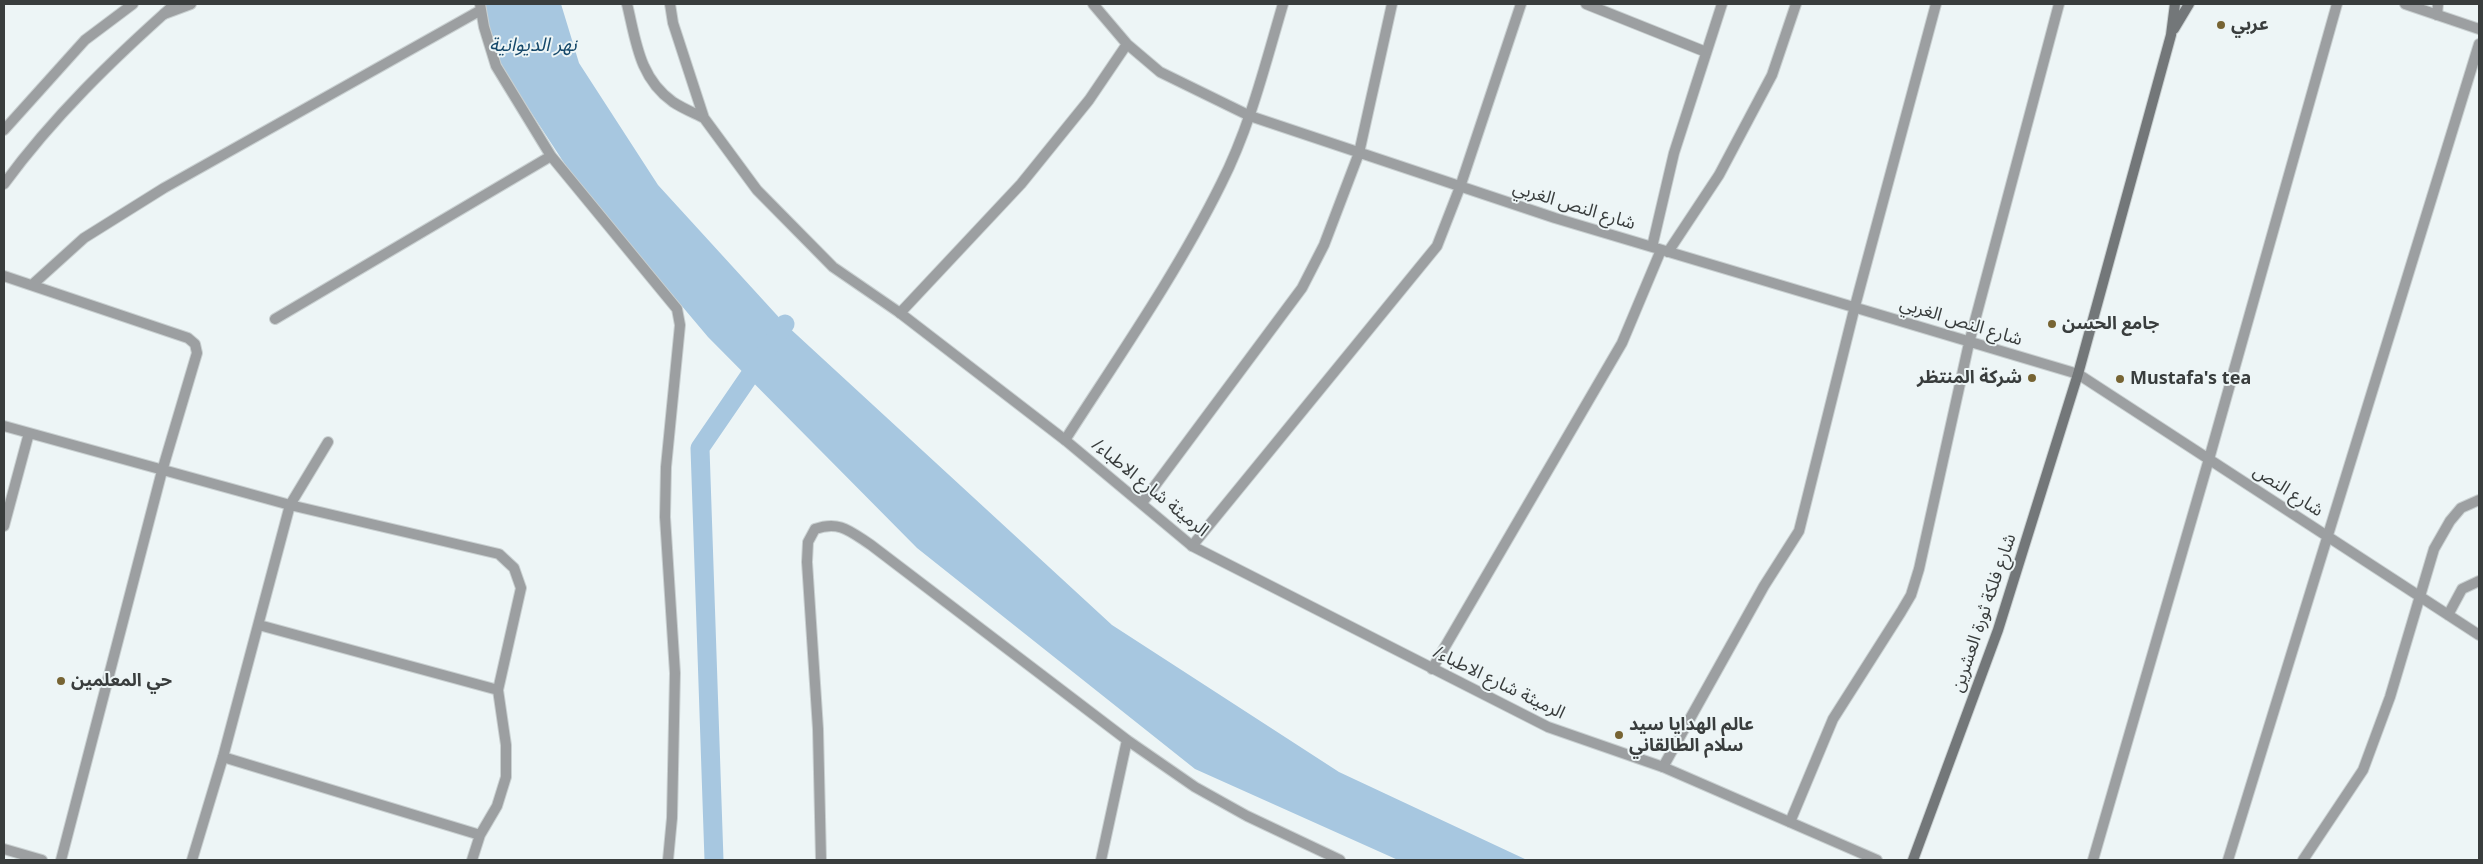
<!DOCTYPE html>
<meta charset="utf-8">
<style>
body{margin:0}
#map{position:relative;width:2483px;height:864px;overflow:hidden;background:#edf5f6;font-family:"Noto Sans",sans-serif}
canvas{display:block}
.frame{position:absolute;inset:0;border:5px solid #393d3d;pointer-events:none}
</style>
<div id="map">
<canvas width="2483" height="864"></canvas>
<div class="frame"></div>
</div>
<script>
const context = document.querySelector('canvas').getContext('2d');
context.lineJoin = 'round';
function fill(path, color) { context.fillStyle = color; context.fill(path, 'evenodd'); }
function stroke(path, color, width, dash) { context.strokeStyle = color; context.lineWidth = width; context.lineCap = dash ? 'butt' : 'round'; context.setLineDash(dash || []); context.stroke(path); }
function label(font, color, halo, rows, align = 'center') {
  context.font = font + ' "Noto Sans","Noto Sans Arabic",sans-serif'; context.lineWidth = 4; context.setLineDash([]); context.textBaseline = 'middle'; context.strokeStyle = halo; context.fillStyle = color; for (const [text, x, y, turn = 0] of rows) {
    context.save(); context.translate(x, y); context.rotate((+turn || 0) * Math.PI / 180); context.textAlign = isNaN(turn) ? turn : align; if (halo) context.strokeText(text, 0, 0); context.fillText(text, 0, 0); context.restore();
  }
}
const water = new Path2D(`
 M483,4h78l18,59 79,122 127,139 327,301 227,147 188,88h-129l-203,-91 -278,-221 -209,-211 -134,-159 -78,-119z`);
const canal = new Path2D(`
 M714,860l-14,-412 85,-124`);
const minor = new Path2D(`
 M480,4l4,23 12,39 55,90 126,153 3,16 -14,142 -1,50 10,156 -3,145 -4,42
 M1093,4l34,40 33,28 90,44 305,102 523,156 401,261
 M1586,4l120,48
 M164,14l27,-10
 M2437,15l1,-11
 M1652,247l22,-94 48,-149
 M1668,252l51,-77 53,-100 24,-71
 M4,276l184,62 7,6 2,9 -35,118 -101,389
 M32,285l52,-47 80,-50 317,-178
 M900,313l121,-129 68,-84 38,-56
 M275,319l276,-163
 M4,426l286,79 209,49 15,14 7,20 -23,102 8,55v32l-9,29 -17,29 -8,25
 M1065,440c54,-84 112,-167 156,-256 29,-57 44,-119 62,-180
 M1142,503l160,-215 22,-43 35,-92 33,-149
 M4,526l25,-93
 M1192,546l245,-300 23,-59 61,-183
 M2448,615l14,-26 17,-8
 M259,625l239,65
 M1432,669l190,-326 39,-93
 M223,757l257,78
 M1663,767l101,-181 35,-55 56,-225 81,-302
 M1790,822l43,-103 68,-107 10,-17 8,-26 50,-226 90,-339
 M4,849l38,11
 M192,860l31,-103 67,-252 38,-63
 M821,860l-3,-131 -11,-167 1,-20 7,-13c25,-9 36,3 56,16l256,195 68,47 52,29 93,44
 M1101,860l26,-120
 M2093,860l116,-401 128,-455
 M2228,860l251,-816
 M2303,860l60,-90 27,-73 44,-148 16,-28 11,-13 18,-8`);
const tertiary = new Path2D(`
 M627,4c9,37 12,74 46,98 9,6 21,11 31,16
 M670,4l3,19 31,95 53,72 76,77 67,46 165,127 127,106 356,181 115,40 214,93
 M2405,4l74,25
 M4,130l81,-90 48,-36
 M4,184c49,-67 109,-125 171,-180`);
const secondary = new Path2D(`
 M2174,29l15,-25
 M1913,860l85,-230 80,-256 93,-339 4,-31`);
const markers = [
 [2221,25,5,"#776433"],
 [2052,324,5,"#776433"],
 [2032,378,5,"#776433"],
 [2120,379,5,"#776433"],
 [61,681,5,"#776433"],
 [1619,735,5,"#776433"]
];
const poiNames = [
 ["عربي",2231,25],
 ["جامع الحسن",2062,324],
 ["شركة المنتظر",2022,378,"right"],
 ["Mustafa's tea",2130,379],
 ["حي المعلمين",71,681],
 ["عالم الهدايا سيد",1629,725],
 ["سلام الطالقاني",1629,746]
];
const streetNames = [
 ["شارع النص الغربي",1574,206,17],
 ["شارع النص الغربي",1961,322,17],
 ["/الرميثة شارع الاطباء",1150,488,39],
 ["شارع النص",2288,491,33],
 ["شارع فلكة ثورة العشرين",1984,613,-71],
 ["/الرميثة شارع الاطباء",1499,683,26]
];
const waterNames = [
 ["نهر الديوانية",533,46]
];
fill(water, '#a7c7e0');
stroke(canal, '#a7c7e0', 19);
stroke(minor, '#c9d0d1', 12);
stroke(tertiary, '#c9d0d1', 12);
stroke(secondary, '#c9d0d1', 12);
stroke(minor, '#9c9fa1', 10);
stroke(tertiary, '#9c9fa1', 10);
stroke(secondary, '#737779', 10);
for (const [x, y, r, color] of markers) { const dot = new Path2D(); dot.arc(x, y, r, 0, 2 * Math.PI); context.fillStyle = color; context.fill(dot); stroke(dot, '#edf5f6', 2); }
label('bold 18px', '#393d3d', '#edf5f6', poiNames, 'left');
label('18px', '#393d3d', '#edf5f6', streetNames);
label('italic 19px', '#15486a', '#edf5f6', waterNames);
</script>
